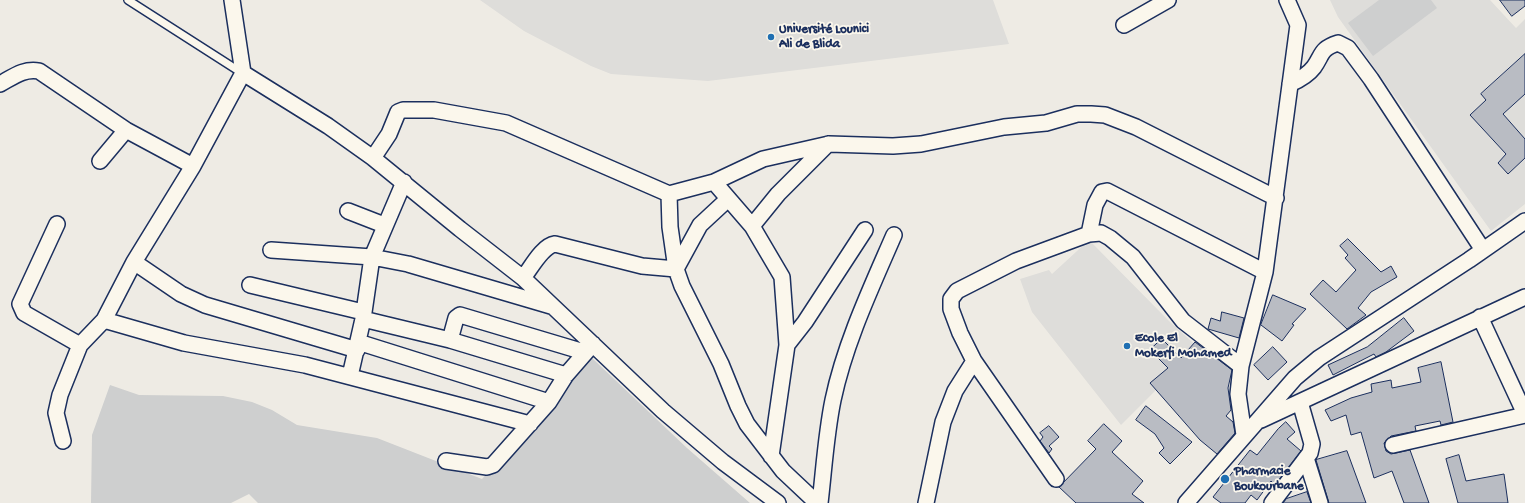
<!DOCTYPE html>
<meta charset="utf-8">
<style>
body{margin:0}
canvas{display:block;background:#eeebe4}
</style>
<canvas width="1525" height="503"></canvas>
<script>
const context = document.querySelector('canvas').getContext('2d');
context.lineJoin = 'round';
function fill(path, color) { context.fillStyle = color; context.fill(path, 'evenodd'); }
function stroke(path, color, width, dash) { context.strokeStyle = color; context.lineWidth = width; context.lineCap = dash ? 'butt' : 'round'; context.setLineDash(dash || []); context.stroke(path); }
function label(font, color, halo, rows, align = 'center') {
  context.font = font + ' "Gochi Hand",sans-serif'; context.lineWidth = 3.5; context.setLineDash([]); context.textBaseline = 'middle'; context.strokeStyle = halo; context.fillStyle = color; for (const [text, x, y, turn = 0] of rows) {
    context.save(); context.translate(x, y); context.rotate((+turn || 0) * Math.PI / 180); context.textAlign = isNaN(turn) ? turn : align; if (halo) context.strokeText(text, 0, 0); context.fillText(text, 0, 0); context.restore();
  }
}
const built = new Path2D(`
 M480,0h513l16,44 -301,37 -97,-7 -20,-8 -67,-35z
 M1330,0h160l26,28 9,-9v185l-34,27 -153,-214z
 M1089,240l80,81 55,50 -42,47 -26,-28 -35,35 -89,-113 -12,-33 29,-9 3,4z`);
const green = new Path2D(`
 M1379,0h52l6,8 -64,48 -25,-33z
 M592,358l95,90 63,55h-492l-9,-9 -18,9h-140l1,-68 18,-50 29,10 84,1 29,6 20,8 25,15 80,13 105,41z`);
const building = new Path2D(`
 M1500,0h25v6l-13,10z
 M1525,54v40l-22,20 22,25v19l-17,16 -10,-11 8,-9 -36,-39 16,-15 -5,-6z
 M1348,239l33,33 10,-6 6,11 -26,15 -13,16 8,7 -19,14 -37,-35 13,-14 13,12 20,-22 -11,-12 3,-3 -8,-9z
 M1273,295l33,14 -14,15 2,1 -12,16 -21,-16z
 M1222,312l22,6 -5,20 -31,-9 3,-11 9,3z
 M1404,318l10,13 -28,21 -10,5 -2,-3 -41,21 -5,-10 39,-18z
 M1162,339l19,19 14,-16 37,28 -4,18 3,22 -5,6 7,6 2,11 -18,21 -17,-14 -50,-57 18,-15 -18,-18z
 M1273,347l14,15 -19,18 -14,-15z
 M1441,362l12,60 -12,3 -1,-4 -25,5 1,5 -25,5 -7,7 2,8 5,3 19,-4 19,53h-25l-12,-32 -18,7 -13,-46 -10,3 -5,-20 -15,6 -6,-11 26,-12 21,-6 -1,-8 20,-4 1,8 29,-6 -3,-14z
 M1146,406l46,36 -22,22 -11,-11 5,-5 -9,-14 -19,-14z
 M1286,422l9,10 -8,7 14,12 -26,34 -4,-4 -14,19 -6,-5 -6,8h-24l-8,-6 37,-47 7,5 21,-26z
 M1104,424l18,17 -10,11 31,29 -11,13 12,9h-68l-17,-16 37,-38 -8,-8z
 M1049,426l10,11 -10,9 3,3 -3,4 -9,-12 3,-4 -3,-4z
 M1347,451l19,52h-37l-13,-43z
 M1459,455l7,26 38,-7 4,29h-50l-12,-44z
 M1307,492l4,11h-28l3,-4z`);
const lane = new Path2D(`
 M128,0l114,73`);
const street = new Path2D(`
 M232,0l11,73 -50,93 -59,96 -30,58 80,23 121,22 225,59
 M1124,25l44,-25
 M243,73l85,53 45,32 87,71 63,49 140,133 60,51 55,41
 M0,84c13,-7 24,-16 39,-13l87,59 67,36
 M1290,84c9,-4 18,-9 24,-17 9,-13 6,-18 24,-24l10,5 23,31 112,171
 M373,158l16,-24 9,-22 5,-2h31l72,13 163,71
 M100,161l26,-31
 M714,182l38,44 30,51 5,68 -16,111
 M348,211l36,14
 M57,224l-37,80 4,9 56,32
 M752,226l26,-32 50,-50
 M1089,234l6,-29 7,-13 5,-1 158,81
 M271,250l101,7 36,7 143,42
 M134,262l47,32 24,11 152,45
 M523,278c8,-10 19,-32 32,-34l87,22 34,3 24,-44 28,-26
 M250,285l113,27
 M1480,317l45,97
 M363,319l87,21 116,35
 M450,340l6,-22 4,-3 124,37
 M358,342l191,60
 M787,345l18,-23 60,-92
 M350,376l13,-57 9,-62 32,-75
 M1261,420l264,-123
 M1244,435l-6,-41 3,-28 24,-94 33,-247 -11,-25
 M63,441l-7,-28 4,-18 20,-50 24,-25
 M1393,445l132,-30
 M1306,458l14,45
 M446,461l41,6 6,-2 56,-63 17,-27 27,-31
 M1056,479l-82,-118 -14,-28 -9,-24v-10l6,-8 59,-30 73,-27 12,-1 9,5 23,19 50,64 58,45
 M817,503l-34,-32 -36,-47 -9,-18 -17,-42 -39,-78 -6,-17 -6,-42 -1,-33 45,-12 49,-23 66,-15 64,2 28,-2 83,-17 42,-4 31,-9h14l14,1 31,12 140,71
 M820,503c4,-34 6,-69 13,-103 12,-57 38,-112 61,-165
 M926,503l17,-81 12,-31 19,-30
 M1186,503l109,-125 24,-20 150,-98 56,-39
 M1272,503l38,-50 2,-9 -12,-42`);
const markers = [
 [771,37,4,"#1f6fb2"],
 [1127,346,4,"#1f6fb2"],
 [1225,479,5,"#1f6fb2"]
];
const poiNames = [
 ["Université Lounici",779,30],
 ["Ali de Blida",779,45],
 ["Ecole El",1135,339],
 ["Mokerfi Mohamed",1135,354],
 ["Pharmacie",1234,472],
 ["Boukourbane",1234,487]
];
fill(built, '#deddda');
fill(green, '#cecfcf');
fill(building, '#b9bcc3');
stroke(building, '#1b2f5e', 1);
stroke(lane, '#1b2f5e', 10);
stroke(street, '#1b2f5e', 18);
stroke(lane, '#fbf7ec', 7);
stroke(street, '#fbf7ec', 15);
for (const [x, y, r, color] of markers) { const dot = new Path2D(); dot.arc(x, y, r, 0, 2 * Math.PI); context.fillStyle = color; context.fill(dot); stroke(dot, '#fbf7ec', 1.5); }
label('bold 13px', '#1b2f5e', '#fbf7ec', poiNames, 'left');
</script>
